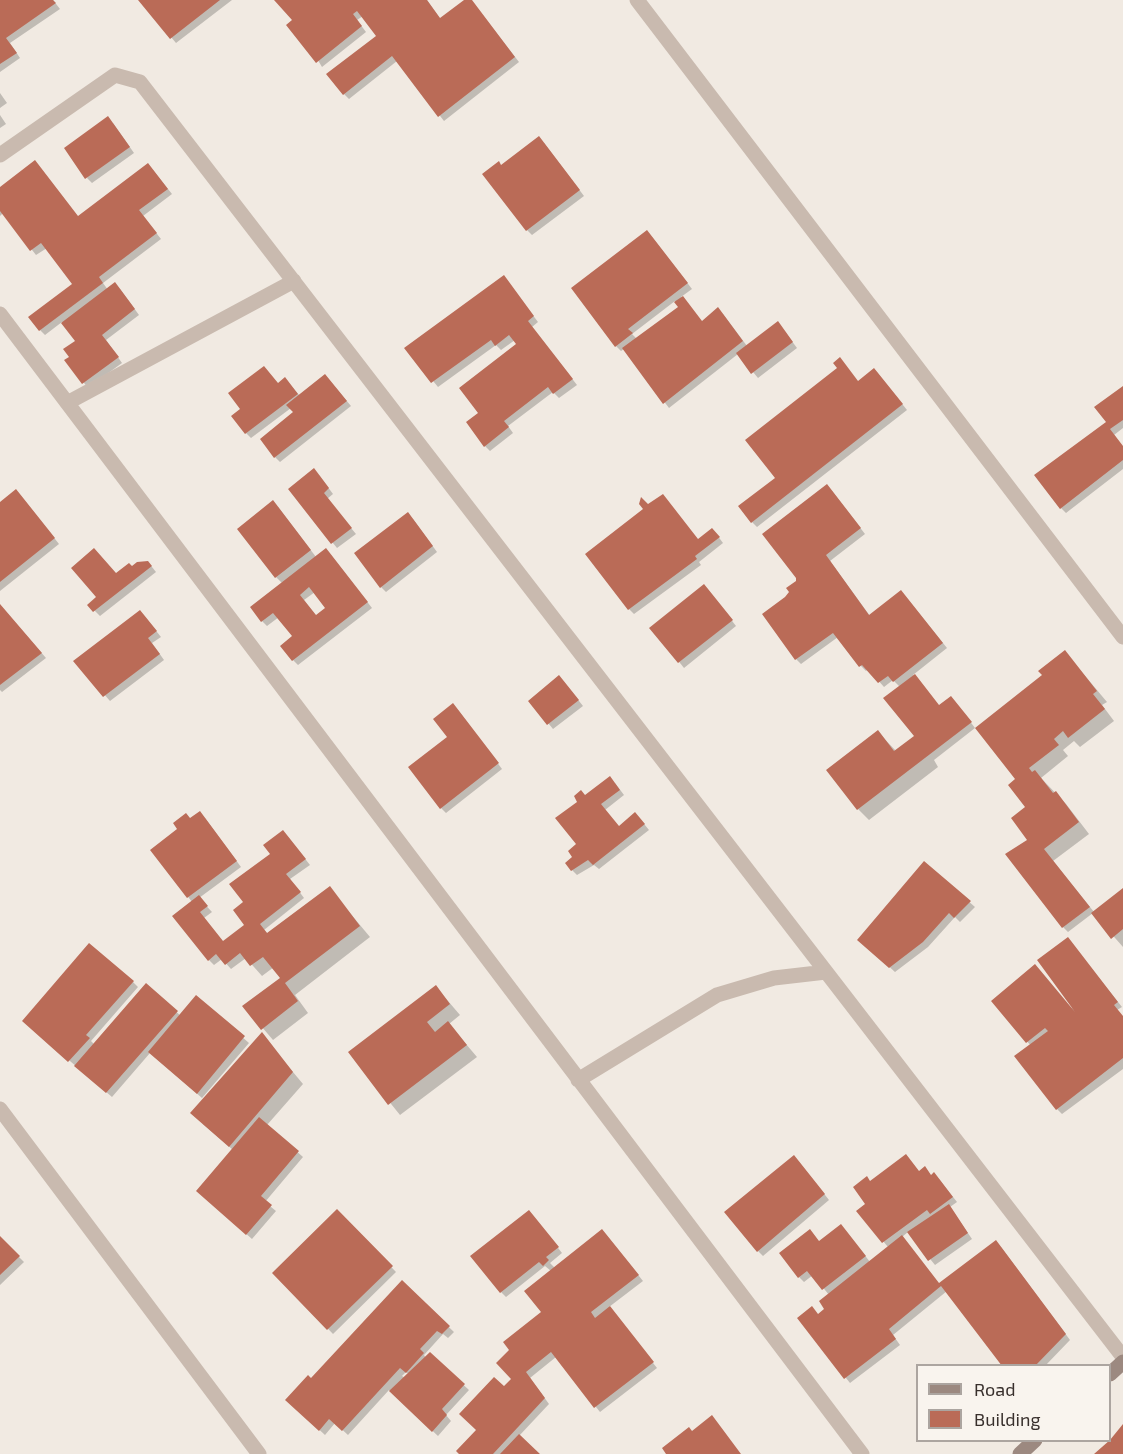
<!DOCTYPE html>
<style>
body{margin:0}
#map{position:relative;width:1123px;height:1454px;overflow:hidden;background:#f1eae2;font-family:"Exo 2",sans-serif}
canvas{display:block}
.legend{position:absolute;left:916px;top:1364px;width:195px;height:78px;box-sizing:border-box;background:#f9f4ee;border:2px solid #aca5a0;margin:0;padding:8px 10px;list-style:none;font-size:18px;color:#382f2c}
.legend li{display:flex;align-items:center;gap:12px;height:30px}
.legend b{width:30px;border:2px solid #aca5a0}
</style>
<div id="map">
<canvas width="1123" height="1454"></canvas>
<ul class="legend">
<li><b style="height:8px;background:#9c8980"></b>Road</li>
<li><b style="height:16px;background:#ba6b57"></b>Building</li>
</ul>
</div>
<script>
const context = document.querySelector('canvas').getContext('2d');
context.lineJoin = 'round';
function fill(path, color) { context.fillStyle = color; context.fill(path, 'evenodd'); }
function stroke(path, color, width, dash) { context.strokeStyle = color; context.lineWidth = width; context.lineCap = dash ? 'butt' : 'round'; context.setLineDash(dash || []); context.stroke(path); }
const shadow = new Path2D(`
 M0,0h53l7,9 -50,34 10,15 -20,14z
 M140,0h92l-56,43z
 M277,0h150l14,20 25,-20h5l48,62 -75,59 -47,-60 -48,38 -5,-5 34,-58 -15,-20 -6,4 9,12 -44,35 -28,-47z
 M0,93l7,10 -7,5z
 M0,115l6,9 -6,4z
 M113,123l21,30 -42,30 -5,-5z
 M544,143l40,53 -52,39 -5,-5 -25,-64z
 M153,170l19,24 -29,22 18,23 -58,44 5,7 12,-1 19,26 -33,25 16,23 -34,25 -22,-28 5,-3 6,-16 -15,-19 -17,13 -5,-5 34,-45 -27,-37 -11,7 -33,-42 -3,3v-27l78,28z
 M652,237l40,52 -11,8 21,25 21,-8 24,32 35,-18 15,20 -39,30 -20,-24 -69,54 -45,-59 -3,2 -5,-5zM675,301l5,6 -43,32 -5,-5z
 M504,277l34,45 -6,5 45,58 -18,13 -6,-6 -45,34 5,7 -23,18 -5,-5 -5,-32 38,-69 -3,-5 -14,10 -5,-5 -58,42 -32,-39z
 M879,375l28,35 -150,117 -5,-5 25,-44 82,-96z
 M285,379l15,17 30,-15 21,25 -71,56 -5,-5 20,-44 -4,-5 -40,30 -5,-5 32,-49z
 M1123,388v40l-9,7 9,12v22l-57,44 -5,-5 47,-86z
 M319,475l14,19 -6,5 29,35 -19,14 -47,-58z
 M832,491l33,43 -35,27 40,55 36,-19 41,51 -34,27 26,32 17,-4 19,25 -41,32 4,7 -69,53 -11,-11 20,-77 18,19 20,-15 -16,-49 -7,-7 -9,7 -16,-18 -2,2 -5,-5 -23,-29 -37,27 -5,-5 -10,-61 11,-16z
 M21,496l38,48 -59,47v-87z
 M278,507l38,50 15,-2 41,53 -74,57 -5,-5 1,-23 -15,-20 -12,9 -5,-5 20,-38 -6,-6zM315,592l12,16 -11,8 -12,-16z
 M645,509l53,32 19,-6 6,8 -24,19 2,3 -67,49 -5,-5z
 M413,519l24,33 -51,40 -5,-5z
 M148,562l8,10 -56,44 -11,-11 28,-30z
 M709,591l27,35 -52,42 -32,-40z
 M0,605l46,53 -44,34 -2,-2z
 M145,617l16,20 -9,6 12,17 -54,41 -35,-40z
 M1065,652l42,50 -5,3 12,16 -34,26 -6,-6 -11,9 5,6 -27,22 25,26 23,30 -36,27 41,51 29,-22v57l-30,-34 -25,19 -5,-5 -33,-87 -3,-33 -10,-28 27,-103z
 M564,682l19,24 -30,23 -23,-28z
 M458,710l44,59 -56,44 -5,-5 8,-71z
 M615,783l9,12 -19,15 14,18 21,-9 9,11 -50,39 -5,-4 -17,10 -5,-5 13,-74z
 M205,818l36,49 -42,31 13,14 -8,6 20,25 22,-17 -1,-24 27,-48 16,-17 22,28 -20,14 14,19 -40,32 4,4 61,-46 41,49 -75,58 13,18 -35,27 -29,-34 38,-28 -8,-11 -12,9 -16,-18 -15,11 -9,-10 -8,6 -5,-5 -17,-58 -40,-52 38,-30z
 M925,863l50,44 -15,15 -5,-5 -27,30 -33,25 -31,-28z
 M1068,939l54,68 -5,3 6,7v52l-61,45 -5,-5 -26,-63 -38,-45 81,7z
 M133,982l5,5 -47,54 3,3 52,-59 35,31 16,-18 52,45 -47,55 -52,-45 -38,44 -83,-71z
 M436,987l24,28 -11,9 28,33 -77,58 -50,-62z
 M262,1035l41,49 -36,41 36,32 -38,45 11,9 -24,28 -49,-43 30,-46 -30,-26z
 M799,1162l30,38 -66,56 -5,-5z
 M920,1172l19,7 18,23 -7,5 22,32 -37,26 -27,-33 -6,5 37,47 62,-37 69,93 -25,26h-41l-57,-75 -54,44 7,10 -50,38 -51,-64 20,-4 8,-6 2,-14 -16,-20 -9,7 -5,-5 21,-35 26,-11 24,31 18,-15 -30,-36 9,-7 3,-22z
 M337,1211l59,61 -63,62 -59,-61z
 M534,1217l28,36 -12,10 5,5 52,-32 36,45 -34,26 48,61 -57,44 -44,-55 -26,21 19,26 -30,32 19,18h-77l52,-75 30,-66 8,-42 -6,-5 -39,31 -5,-5z
 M0,1238l24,24 -24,23z
 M402,1282l52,50 -6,6 -5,-4 -19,21 2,3 4,-4 39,36 -23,25 5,6 -13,15 -49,-46 -41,45 -13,-12 -10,12 -38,-35 25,-20zM406,1372l4,3 -3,4 -5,-3z`);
const building = new Path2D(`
 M0,0h53l3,3 -50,35 11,15 -17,11z
 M138,0h82l-50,39z
 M274,0h153l13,18 24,-18h8l43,57 -77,60 -46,-61 -49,39 -17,-21 50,-38 -19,-25 -4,3 9,12 -46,37 -30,-38 6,-5z
 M108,116l22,31 -45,32 -21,-31z
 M539,136l41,54 -54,41 -44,-57 17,-13 2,4z
 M35,160l43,56 70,-53 20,26 -29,21 18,23 -58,44 4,6 -64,48 -11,-14 44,-33 -31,-41 -11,8 -30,-40v-24z
 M647,230l41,53 -60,46 5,4 -18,14 -44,-59z
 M504,275l30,41 -6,5 45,58 -20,15 -5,-7 -44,34 5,6 -25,20 -18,-25 12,-9 -19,-25 57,-44 -7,-9 -14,11 -4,-6 -60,43 -27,-35z
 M115,282l20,27 -33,26 17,22 -37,27 -18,-24 5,-3 -6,-8 12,-8 -14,-18z
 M683,296l19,25 16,-14 25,34 -80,63 -41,-56 56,-41 -4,-5z
 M778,321l15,21 -42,32 -15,-21z
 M840,357l18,24 16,-13 29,36 -152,119 -13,-17 37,-28 -30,-38 92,-72 -4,-5z
 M264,366l14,17 7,-6 13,17 -53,40 -14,-18 9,-7 -12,-16z
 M325,374l22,27 -73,57 -14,-19 33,-27 -7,-7z
 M1123,386v34l-13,9 13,17v14l-63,49 -26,-34 72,-53 -12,-15z
 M314,468l15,20 -5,5 28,35 -21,16 -43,-55z
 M827,484l34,44 -35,27 43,60 32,-25 42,53 -50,39 -5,-6 -10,7 -16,-18 -3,2 -26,-34 -38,27 -33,-46 23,-17 4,-5 -3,-4 10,-7v-3l-34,-44z
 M16,489l39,49 -55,44v-80z
 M663,494l35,45 14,-11 8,9 -25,19 2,3 -69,51 -43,-56 58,-45 -4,-5 2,-7 7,7z
 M273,500l38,50 -36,28 -38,-49z
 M408,512l25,34 -53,42 -26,-35z
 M94,548l22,25 13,-10 3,3 5,-4 11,-1 4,5 -59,46 -6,-7 9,-8 -25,-29z
 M326,548l42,54 -76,59 -12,-15 12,-10 -19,-23 -12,9 -11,-15zM309,587l16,21 -9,7 -16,-20z
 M704,584l29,36 -55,43 -29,-35z
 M0,604l42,49 -42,32z
 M140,610l17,21 -9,7 12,16 -57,43 -30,-36z
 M1065,650l32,41 -4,3 12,15 -37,29 -5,-7 -9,8 5,6 -30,23 3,4 3,-2 18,23 3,-2 23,31 -35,27 46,58 -28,21 -57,-74 22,-14 -16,-22 14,-11 -17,-22 7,-6 -40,-51 67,-53 -4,-4z
 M915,674l24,31 12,-9 21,26 -115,88 -31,-40 52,-40 16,21 20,-15 -31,-38z
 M559,675l20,25 -32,25 -19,-24z
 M453,703l46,60 -59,46 -32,-42 39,-30 -14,-18z
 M610,776l10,14 -19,14 18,22 16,-14 10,12 -52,41 -5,-5 -17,11 -6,-8 7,-6 -4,-6 8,-7 -21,-26 22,-16 -3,-6 7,-6 4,5z
 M200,811l37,50 -50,37 -37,-48 27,-21 -4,-6 13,-10 4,5z
 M283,830l23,29 -20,15 15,18 -41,32 7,9 63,-47 30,40 -75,57 13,18 -37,29 -19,-24 38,-28 -17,-21 -13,9 -10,-13 -15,12 -9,-11 -8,7 -36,-45 27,-21 9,11 -8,6 23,29 21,-16 -11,-15 10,-8 -14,-18 41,-30 -7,-9z
 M924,861l47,40 -17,17 -5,-5 -26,29 -34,26 -32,-28z
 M1123,888v41l-12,10 -20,-26z
 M1068,937l50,65 -4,3 9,11v42l-67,52 -42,-54 34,-25 -3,-3 -19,15 -35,-42 44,-37 40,48 -38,-52z
 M89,943l45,38 -48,54 4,3 -22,24 -46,-41z
 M146,983l32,28 -72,82 -32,-27z
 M436,985l14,19 -23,18 8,10 13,-11 19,24 -79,60 -40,-53z
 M196,995l49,41 -48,58 -49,-42z
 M262,1032l31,40 -64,75 -39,-34z
 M259,1117l40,34 -38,45 11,9 -26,30 -50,-44z
 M906,1154l13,17 6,-5 6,9 3,-3 19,25 -23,17 -3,-4 -45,33 -26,-32 9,-7 -12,-17 14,-11 3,5z
 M794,1155l31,39 -68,58 -33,-40z
 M949,1204l19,29 -40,28 -21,-29z
 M337,1209l56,57 -66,64 -55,-57z
 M529,1210l30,37 -13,10 3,3 -6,6 -4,-4 -39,31 -30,-37z
 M841,1224l25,32 -44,34 -15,-19 -9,7 -19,-25 31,-24 9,12z
 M602,1229l37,46 -48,37 4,6 15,-12 44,56 -60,46 -43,-56 -25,20 19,26 -52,56h-34l-3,-3 20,-21 -17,-16 35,-37 10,9 7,-7 -15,-16 13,-13 -6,-8 38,-30 -17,-21z
 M902,1235l37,48 57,-43 70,94 -31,32h-33l-61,-80 -52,43 7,10 -52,40 -47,-61 15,-12 6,8 6,-5 -5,-8z
 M0,1236l20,20 -20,19z
 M402,1280l48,46 -8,8 -5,-3 -17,18 4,4 -18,20 -6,-5 -58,63 -13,-12 -10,12 -34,-31 23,-25 3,3z
 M430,1352l35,32 -23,25 5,6 -15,17 -43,-41z
 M712,1415l29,39h-75l-4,-6 27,-21 3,4z
 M1123,1424v30h-29l16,-14z
 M519,1434l21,20h-40z`);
const street = new Path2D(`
 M637,0l486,637
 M0,155l115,-80 25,7 983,1275
 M0,314l862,1140
 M67,403l227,-122
 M578,1080l139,-85 57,-17 52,-6
 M0,1109l259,345`);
const secondary = new Path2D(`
 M1110,1374l13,-12
 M1020,1454l15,-14`);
fill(shadow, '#0003');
fill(building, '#ba6b57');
stroke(street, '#c9baaf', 15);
stroke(secondary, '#9c8980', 15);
</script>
